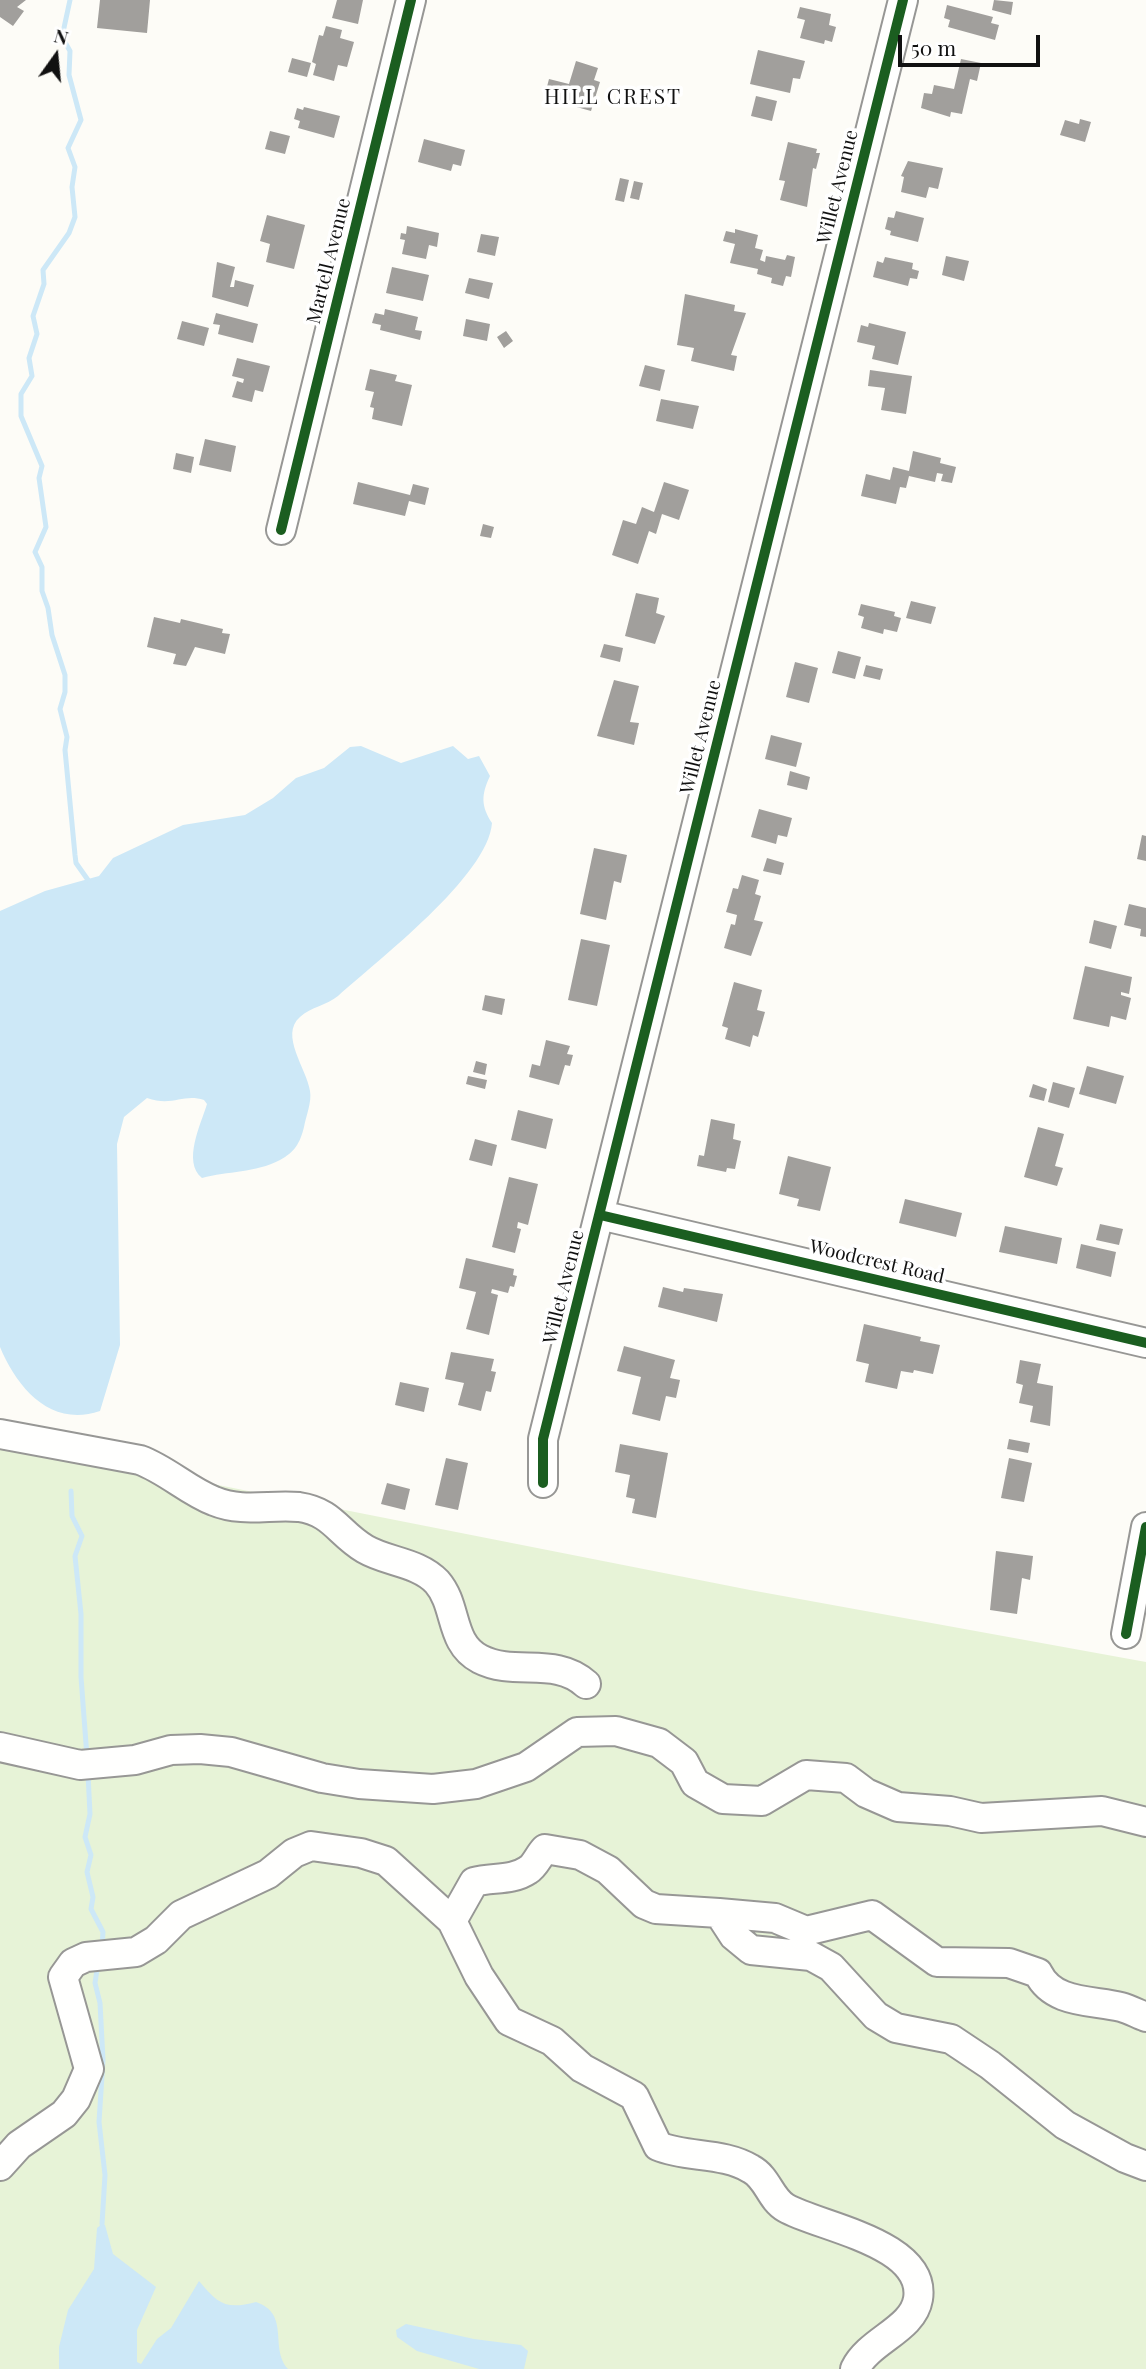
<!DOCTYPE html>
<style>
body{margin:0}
#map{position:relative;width:1146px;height:2369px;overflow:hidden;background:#fdfcf7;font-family:"Playfair Display",serif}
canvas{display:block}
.north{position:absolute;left:21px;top:21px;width:70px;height:70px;-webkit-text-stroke:5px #fff;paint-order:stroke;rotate:15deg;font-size:19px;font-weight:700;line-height:28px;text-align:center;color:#111}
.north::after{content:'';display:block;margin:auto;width:24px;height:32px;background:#111;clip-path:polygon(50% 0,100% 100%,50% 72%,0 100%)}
.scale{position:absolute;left:898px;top:35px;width:142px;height:32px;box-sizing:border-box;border:4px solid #111;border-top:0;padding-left:9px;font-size:21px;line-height:24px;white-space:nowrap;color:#111;-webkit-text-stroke:5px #fff;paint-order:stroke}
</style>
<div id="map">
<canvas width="1146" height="2369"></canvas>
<div class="north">N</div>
<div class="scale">50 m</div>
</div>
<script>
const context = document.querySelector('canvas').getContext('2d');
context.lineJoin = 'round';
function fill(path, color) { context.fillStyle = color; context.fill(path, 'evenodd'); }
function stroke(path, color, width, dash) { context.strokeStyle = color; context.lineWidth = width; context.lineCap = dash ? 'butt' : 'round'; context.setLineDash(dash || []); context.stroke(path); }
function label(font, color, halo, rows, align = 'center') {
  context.font = font + ' "Playfair Display",serif'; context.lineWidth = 7; context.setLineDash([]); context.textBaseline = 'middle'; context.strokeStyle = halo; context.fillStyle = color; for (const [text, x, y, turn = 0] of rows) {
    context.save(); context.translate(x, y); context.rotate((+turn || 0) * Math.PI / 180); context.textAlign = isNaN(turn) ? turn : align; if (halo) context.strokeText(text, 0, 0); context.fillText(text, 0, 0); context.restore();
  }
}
const green = new Path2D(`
 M0,1442l750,148 396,72v707h-1146z`);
const water = new Path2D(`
 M361,746l40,17 52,-17 15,13 11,-3 11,20c-9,19 -9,30 2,47 -4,53 -114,137 -154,173 -11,9 -27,11 -38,21 -21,18 7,52 10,74 2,11 -4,25 -6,36 -4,16 -9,25 -24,33 -25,13 -52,11 -78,18 -20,-16 -1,-54 5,-74l-3,-4c-21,-7 -31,7 -57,-2l-23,19 -7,27 3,201 -20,66c-49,17 -83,-23 -100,-64v-436l45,-20 54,-15 14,-18 70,-33 62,-10 28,-17 23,-20 28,-10 26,-21z
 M102,2224l3,1 8,29 43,33 -19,43v32l4,2 16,-25 14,-11 28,-47c19,23 27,29 57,21 35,12 13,46 32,67h-229v-22l9,-37 26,-41 3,-41z
 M406,2324l68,15 47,6 7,6 -4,18h-45l-62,-18 -20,-14 -1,-7z`);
const stream = new Path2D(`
 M70,0l-8,37 8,14 -1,24 12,45 -13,28 7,19 -3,20 3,30 -6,16 -26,37 1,14 -11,32 4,18 -8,24 3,18 -11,18v22l21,50 -3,12 7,49 -11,25 7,15v24l6,17 4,27 13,40v17l-5,17 7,28 -2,13 10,105 1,8 12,17
 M71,1491l1,25 10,20 -7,20 6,58v63l6,80
 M88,1774l2,40 -5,23 6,18 -4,17 6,25 -2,12 12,23 -1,15
 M98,1963l-3,20 5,20 3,57 -4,62 6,53 -3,49`);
const building = new Path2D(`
 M0,0h26l-9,7 7,4 -11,15 -13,-9z
 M100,0h50l-3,33 -50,-5z
 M337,0h26l-5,24 -26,-6z
 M994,0l19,2 -2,13 -19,-5z
 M947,5l46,12 -2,6 8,2 -4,15 -47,-13 2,-7 -6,-2z
 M800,7l31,7 -2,11 7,2 -4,15 -7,-2 -1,4 -24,-6 5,-18 -8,-2z
 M326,26l16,4 -2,8 14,4 -7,25 -9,-2 -4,16 -21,-6 3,-11 -4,-2 7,-27 4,1z
 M758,50l47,11 -5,18 -7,-1 -3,15 -40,-9z
 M292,58l19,5 -4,14 -19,-5z
 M961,59l20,4 -4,18 -7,-2 -8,35 -11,-2 -1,5 -29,-9 3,-15 8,1 2,-9 20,4z
 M576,61l22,7 -4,12 6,2 -9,29 -47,-13 5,-19 20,5z
 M756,96l21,5 -5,20 -21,-5z
 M304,107l36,9 -6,22 -36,-10 2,-7 -6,-2 3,-11 6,2z
 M1080,119l11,3 -6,20 -25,-7 5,-15 14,4z
 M270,131l20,5 -5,18 -20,-5z
 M424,139l41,11 -4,16 -8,-2 -2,7 -33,-9z
 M788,142l29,7 -1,4h4l-4,16 -3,-1 -6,39 -27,-7 5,-19 -6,-1z
 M908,161l35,7 -5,21 -9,-2 -3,11 -25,-6 3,-15 -3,-1z
 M620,178l9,2 -5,22 -9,-2z
 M634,181l9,2 -4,17 -9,-2z
 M896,211l28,7 -6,24 -28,-7 1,-4 -6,-2 3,-12 6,1z
 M267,215l38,10 -11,44 -28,-7 4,-18 -10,-3z
 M407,226l32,7 -2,14 -8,-2 -3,14 -24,-5 3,-14 -5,-1 1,-6 5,1z
 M735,229l23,6 -3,13 8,2 -3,10 5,2 1,-6 19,4 2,-5 8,2 -4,20 -5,-1 -3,10 -12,-3 1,-5 -15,-4 1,-5 -28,-6 5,-19 -12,-3 3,-10 9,2z
 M481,234l18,3 -4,19 -18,-4z
 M946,256l23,5 -5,20 -22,-6z
 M885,257l28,6 -1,6 7,2 -2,8 -7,-1 -2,8 -35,-9 4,-16 6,2z
 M217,262l18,5 -5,20h4l1,-7 19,5 -6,22 -36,-10z
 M392,267l37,8 -6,26 -37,-8z
 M469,278l24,5 -4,16 -24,-6z
 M685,294l50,11 -1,6 12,2 -15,42 6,1 -3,15 -43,-10 3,-13 -17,-3z
 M385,309l33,8 -3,13 7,1 -2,9 -40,-10 1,-5 -9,-2 3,-10 9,2z
 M216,313l42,11 -5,19 -35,-9 2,-9 -7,-1z
 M466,319l24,5 -3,17 -24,-5z
 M182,321l27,7 -5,18 -27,-7z
 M869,323l37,9 -8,33 -26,-6 3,-13 -18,-4 4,-17 7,2z
 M506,331l7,10 -9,7 -7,-11z
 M237,358l33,8 -7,26 -8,-2 -3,12 -20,-5 5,-16 6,2 1,-4 -12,-3z
 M645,365l20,5 -5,21 -21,-5z
 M370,369l27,6 -2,6 17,4 -10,41 -30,-7 2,-11 -4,-1 4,-15 -9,-2z
 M870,370l42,6 -6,38 -25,-4 4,-22 -17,-2z
 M661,399l38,7 -6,23 -37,-8z
 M205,439l31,7 -5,26 -32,-7z
 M913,451l28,7 -1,5 16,4 -4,16 -11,-2 2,-7 -6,-1 -2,9 -26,-6 -3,12 -6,-1 -4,17 -35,-8 5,-22 24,6 3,-13 16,4z
 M176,453l18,4 -3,16 -18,-4z
 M358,482l52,13 3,-11 16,4 -4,17 -16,-4 -4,15 -52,-12z
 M664,482l25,8 -10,30 -17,-6 -6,20 -7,-3 -11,33 -26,-9 11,-35 13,4 6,-17 12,5z
 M483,524l11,3 -3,11 -11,-2z
 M636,593l23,5 -3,15 9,3 -10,28 -30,-8z
 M911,601l25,6 -5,17 -25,-6z
 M861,604l34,8 -1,4 7,2 -4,14 -13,-3 -1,5 -22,-6 3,-11 -6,-2z
 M154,617l26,6 1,-4 42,10 -1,4 8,1 -5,20 -30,-7 -9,19 -13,-2 3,-10 -29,-7z
 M604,644l19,4 -3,14 -20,-5z
 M838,651l23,6 -6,22 -23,-6z
 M795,662l23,6 -9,35 -23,-6z
 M866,665l17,4 -3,11 -17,-4z
 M614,680l25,6 -9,36 9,1 -5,22 -37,-9z
 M771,735l31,8 -6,24 -31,-8z
 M790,771l20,6 -3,13 -20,-5z
 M759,809l33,9 -5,19 -9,-2 -2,9 -25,-7z
 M1142,835l4,1v25l-9,-2z
 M594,848l33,7 -6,28 -7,-2 -8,39 -26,-6z
 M767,858l17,5 -3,12 -18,-4z
 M742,875l17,5 -4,14 6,2 -7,24 9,2 -12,34 -27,-8 7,-24 4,1 2,-10 -11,-3 7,-24 5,1z
 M1129,904l17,4v29l-6,-1 1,-7 -17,-4z
 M1094,920l23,6 -6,23 -22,-6z
 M581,939l29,6 -13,61 -29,-6z
 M1085,966l47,11 -3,17 -8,-2v3l10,3 -5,22 -15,-4 -2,11 -36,-8z
 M734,982l28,8 -5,20 8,2 -7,25 -5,-2 -3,12 -25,-8 3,-11 -6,-2z
 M485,995l20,4 -3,16 -20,-5z
 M546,1040l24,6 -3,8 6,1 -3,11 -5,-1 -6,20 -30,-8 3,-13 8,2z
 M476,1061l11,3 -2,11 -12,-3z
 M1087,1066l37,10 -8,28 -37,-10z
 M468,1076l19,4 -2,9 -19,-5z
 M1053,1082l22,6 -6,20 -21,-6z
 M1033,1084l14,5 -3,12 -15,-4z
 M518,1110l35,9 -7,30 -35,-9z
 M711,1119l24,5 -2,15 8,2 -6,28 -8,-1 -1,4 -29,-6 2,-11 5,1z
 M1038,1127l26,7 -9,32 8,2 -6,18 -33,-9z
 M475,1139l22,6 -5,21 -23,-6z
 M788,1156l43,11 -11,44 -23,-5 2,-7 -20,-5z
 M509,1177l29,7 -10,41 -10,-3 -1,6 4,1 -6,24 -23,-6z
 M905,1199l57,14 -6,24 -57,-14z
 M1100,1224l23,5 -4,16 -23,-5z
 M1005,1226l57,12 -5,26 -58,-12z
 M1081,1244l35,8 -5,25 -35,-9z
 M466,1258l48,11 -1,6 4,1 -3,11 -4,-1 -2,7 -16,-4 -1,4 7,2 -9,40 -23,-6 10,-37 -17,-4z
 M663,1287l20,5 1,-4 39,6 -6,28 -59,-15z
 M864,1324l57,13 -1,4 20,4 -7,29 -19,-4 -1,3 -12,-2 -4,18 -32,-7 4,-18 -13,-3z
 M624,1346l51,14 -5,18 10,2 -4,18 -10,-2 -6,25 -28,-7 9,-37 -24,-6z
 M451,1352l43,7 -3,12 5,1 -5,20 -5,-1 -5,20 -23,-6 6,-22 -19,-4z
 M1020,1360l21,4 -4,19 16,3 -3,40 -20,-4 3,-16 -14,-3 4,-18 -7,-2z
 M400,1382l29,6 -5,24 -29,-7z
 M1009,1439l21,4 -2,10 -21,-4z
 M620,1444l48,9 -12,65 -24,-5 3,-14 -9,-2 4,-22 -15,-3z
 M446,1458l22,5 -10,47 -23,-5z
 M1009,1458l23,5 -8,39 -23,-4z
 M387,1483l23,6 -5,21 -24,-6z
 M996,1551l37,5 -3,24 -8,-2 -5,36 -27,-4z`);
const minor = new Path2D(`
 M281,530l130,-530
 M600,1215l546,128
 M0,1434l140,26c27,10 48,31 74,41 29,12 57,3 85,6 34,5 39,26 66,42 22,13 53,13 72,33 21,24 12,61 43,77 35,18 75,-3 106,25
 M543,1483v-44l360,-1439
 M1126,1634l20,-107
 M0,1747l80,18 55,-5 36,-10 29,-1 31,3 91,26 37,6 74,5 43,-5 50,-17 51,-35 39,-1 43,12 25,19 11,21 28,16 39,2 44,-26 40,3 20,15 32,14 52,4 31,7 121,-7 44,11
 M452,1921l22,-39c18,-5 38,-1 54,-12 7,-4 11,-15 17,-21l35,6 28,15 36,34 12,5 63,4
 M1146,2017c-8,-3 -17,-8 -25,-10 -29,-7 -68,-3 -83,-34l-29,-10 -72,-1 -65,-47 -66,16 -31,-13 -56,-5 15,23 17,14 60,6 20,11 45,49 20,12 55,11 39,26 75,60 60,33 21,8
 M0,2166l19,-21 45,-31 12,-15 13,-30 -26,-92 10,-14 13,-6 50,-5 20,-12 25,-25 87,-41 26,-21 17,-7 50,7 25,8 66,60 27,55 30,45 43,20 30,27 52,28 24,50c29,12 65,6 93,23 17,9 19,30 35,39 33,19 141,35 132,91 -5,31 -49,41 -63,70`);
const cycleway = new Path2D(`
 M281,530l130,-530
 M600,1215l546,128
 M543,1483v-44l360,-1439
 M1126,1634l20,-107`);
const streetNames = [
 ["Willet Avenue",838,187,-76],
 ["Martell Avenue",329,261,-76],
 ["Willet Avenue",701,737,-76],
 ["Woodcrest Road",877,1262,13],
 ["Willet Avenue",564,1287,-76]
];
const neighbourhoodNames = [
 ["HILL CREST",613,97]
];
fill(green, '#e7f3d7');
fill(water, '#cde8f7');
stroke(stream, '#cde8f7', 5);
fill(building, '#a19f9c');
stroke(minor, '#979795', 32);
stroke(minor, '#fffffe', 28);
stroke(cycleway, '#1b5e20', 10);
label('19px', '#111', '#fff', streetNames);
context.letterSpacing = '2px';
label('21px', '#111', '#fff', neighbourhoodNames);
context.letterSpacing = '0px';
</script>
